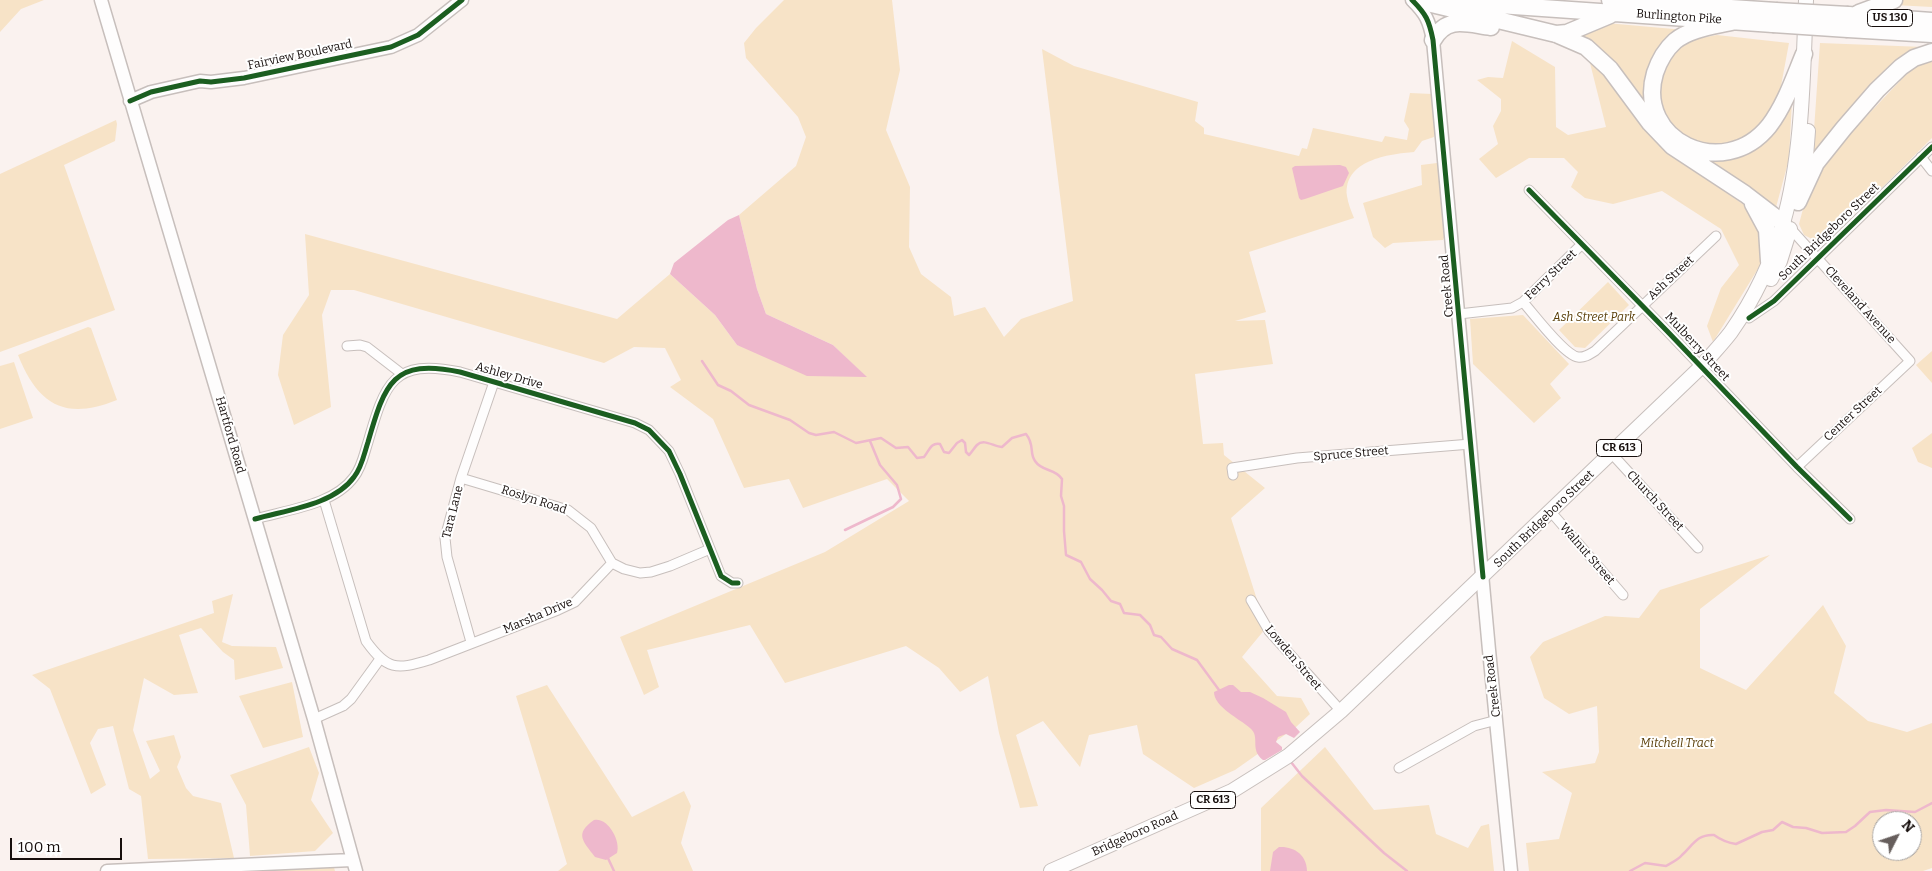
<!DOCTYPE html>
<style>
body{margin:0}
#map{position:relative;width:1932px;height:871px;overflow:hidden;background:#faf2ef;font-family:Bitter,serif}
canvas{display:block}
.north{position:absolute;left:1872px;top:811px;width:50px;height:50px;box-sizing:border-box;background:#fff;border:1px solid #a29f9e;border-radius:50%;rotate:49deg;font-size:14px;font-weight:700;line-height:20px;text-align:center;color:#170f0d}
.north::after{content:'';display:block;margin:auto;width:18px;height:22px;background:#665e5c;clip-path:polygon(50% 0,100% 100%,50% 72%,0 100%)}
.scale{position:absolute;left:10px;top:838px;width:112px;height:22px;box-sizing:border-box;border:2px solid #170f0d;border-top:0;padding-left:6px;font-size:15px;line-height:18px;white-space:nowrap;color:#170f0d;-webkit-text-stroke:4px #fff;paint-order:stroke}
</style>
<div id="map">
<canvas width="1932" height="871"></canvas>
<div class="north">N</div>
<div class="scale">100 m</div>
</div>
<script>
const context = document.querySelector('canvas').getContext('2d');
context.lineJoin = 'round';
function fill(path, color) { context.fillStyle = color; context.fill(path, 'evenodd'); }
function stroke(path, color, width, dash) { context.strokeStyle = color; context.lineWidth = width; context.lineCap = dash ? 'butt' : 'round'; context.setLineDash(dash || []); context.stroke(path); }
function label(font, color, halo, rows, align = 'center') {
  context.font = font + ' Bitter,serif'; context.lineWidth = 4; context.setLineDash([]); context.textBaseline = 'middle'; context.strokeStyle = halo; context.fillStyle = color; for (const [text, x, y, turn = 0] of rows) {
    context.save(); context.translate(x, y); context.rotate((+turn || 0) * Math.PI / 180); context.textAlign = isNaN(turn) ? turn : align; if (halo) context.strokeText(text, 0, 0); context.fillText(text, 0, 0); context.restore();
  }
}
const green = new Path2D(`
 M0,0h44l-23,9 -21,23z
 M784,0h108l8,70 -14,60 24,57 -1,60 12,27 30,23 3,19 31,-9 19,30 17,-18 52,-18 -31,-252 32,17 124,36 -3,19 9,7v6l95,22 3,-8 5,1 6,-21 69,14 3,-6 22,4 2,-11 -5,-8 6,-28 22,1 4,33 -2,10 -12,4 -8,11c-25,2 -71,8 -67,44 1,7 4,15 7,22l-105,34 17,60 -31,9 30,-1 8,44 -78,10 8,70 20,-1 1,12 41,33 -34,30 35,110 -24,29 35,39 24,2 9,16 -14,13 -61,43 -41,18 -51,-34 -6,-29 -48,10 -9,32 -37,-46 -27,14 22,71 -18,2 -21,-75 -11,-57 -28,16 -21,-24 -33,-22 -121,37 -35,-58 -103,25 12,37 -15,8 -24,-58 205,-85 84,-51 -22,-22 -84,29 -14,-29 -45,9 -31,-69 -43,-32 11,-7 -16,-32 -31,-1 -30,16 -250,-73h-23l-9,25 9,92 -37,18 -16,-50 5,-40 26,-40 -4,-61 312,85 53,-45 45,41 22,30 129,32 -33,-32 -67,-31 -9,-25 -18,-74 57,-49 10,-29 -8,-20 -52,-59 -2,-15 12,-15z
 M1901,0h31v7l-38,-2z
 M1606,23l79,7 -34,33 1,56 -77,-85z
 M1717,35l72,8 -11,59 -26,34 -26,10 -33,-3 -23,-17 -11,-25 2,-32 23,-28z
 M1512,41l43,26 1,60 12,8 38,-8 -16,-64 5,-2 72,91 86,59 9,26 2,22 -51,83 -6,-16 14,-38 18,-23 -18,-36 -59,-38 -49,13 -28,-6 -14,-11 7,-15 -14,-14h-35l-33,20 -17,-19 19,-15 -5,-18 8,-15v-12l-24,-19 11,-3 15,1z
 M1820,43l104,4 -112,112z
 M1932,58v80c-35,34 -75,78 -116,103l-12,-6 -5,-11 4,-15 23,-50 91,-96z
 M1792,100l-3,59 -14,52 -77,-50 29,-3z
 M116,120l1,4 -2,17 -51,24 51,145 -115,42v-178z
 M1437,163l2,1 7,69 -3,7 -50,3 -8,5 -12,-11 -10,-34 59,-18 -1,-20z
 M1608,282l21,23 -44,43 -10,-1 -16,-17z
 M1523,315l46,49 -19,20 11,14 -27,25 -61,-59 -3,-45z
 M88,327l3,1 26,72c-52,21 -79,5 -99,-45z
 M1932,351v32l-16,-18z
 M14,362l19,56 -33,11v-63z
 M1932,433v35l-14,-6 -6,-14z
 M1770,555l-70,54v59l46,22 77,-85 23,41 -12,47 34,28 39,11 25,-9v145l-9,3h-394l-3,-28 33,-4 13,-46 -30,-21 53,-9 4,-11 -2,-46 -28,8 -25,-16 -14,-41 13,-15 62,-26 34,2 21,-28zM1882,821h30v30h-30z
 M233,594l-11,48 10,4 44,1 7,21 -48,12 -1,-20 -11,-8 -22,-24 -22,7 19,58 -24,2 -30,-17 -11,52 17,49 10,-8 -14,-30 28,-6 7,22 -4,10 9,21 7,8 28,7 13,55 -86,1 -7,-63 -12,-7 -16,-63 -15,3 -8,14 16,42 -15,9 -41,-105 -18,-14 182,-62 -2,-12z
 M292,682l11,55 -40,11 -24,-52z
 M547,685l85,132 52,-26 7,15 -10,37 12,28h-135l9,-7 -51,-168z
 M309,747l10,26 -8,27 22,33 -18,18 -65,5 -4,-51 -16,-30z
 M1325,747l49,63 55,-5 7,29 32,14 13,-22 8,-2 5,47h-233v-63z
 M332,861l3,10h-144z`);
const water = new Path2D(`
 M1340,165l6,2 3,6 -6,13 -38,13 -4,1 -2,-2 -7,-30 3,-2z
 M739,215l18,74 9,25 67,31 34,32 -60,-1 -70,-31 -22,-30 -45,-41 4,-11 54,-43z
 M1229,685h4l8,7h9l13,6 23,14 5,10 9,10 -6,6 -8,-4 -8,3 -2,5 6,5v3l-17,10h-2c-14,-11 -2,-23 -13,-32 -10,-9 -36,-21 -36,-36z
 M594,820c14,-3 27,21 23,33l-11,7 -11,-3c-12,-16 -21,-23 -1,-37z
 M1279,847c15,-1 28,8 28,24h-37l3,-19z`);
const stream = new Path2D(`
 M702,361l16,24 13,6 18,14 41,15 19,13 7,2 18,-3 22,11 25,-5 15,10 12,-1 9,11 7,-1c5,-6 7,-15 16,-13l4,8 5,1 8,-10 5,-3 3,3 1,9 3,3c3,-3 5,-7 8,-10 7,-7 17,2 25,2l10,-9 14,-4c9,11 3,19 9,27 7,11 20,7 27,18l-1,17 3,10v25l2,24 15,7 9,17 12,11 9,11 9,3 4,9 16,2 10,10 4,10 7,2 11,12 25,11 22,30
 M845,530l48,-23 8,-8 -4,-14 -17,-20 -10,-24
 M1291,762l11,14 82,77 23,18
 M607,856l7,15
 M1630,871l15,-8 21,3c5,-3 12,-6 16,-11 11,-10 15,-21 32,-20 7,5 14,8 22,9l26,-12 11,-2 9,-8 11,5 13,1 16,5 24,-1 9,-6 15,-14 16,-2 29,2 17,-9`);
const street = new Path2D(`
 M1921,157l11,14
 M1529,190l138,141 130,136 53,52
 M1790,228l120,133 -113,106
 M1523,302c10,11 41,53 55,55 7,1 12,-3 17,-6l121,-115
 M1459,314l53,-6 11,-6 59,-58
 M1749,318l25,-17 158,-154
 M347,346l13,-1 7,2 35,27
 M1612,454l86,94
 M1233,475l-1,-7 65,-10 174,-14
 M461,478l107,32 23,18 21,35 12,6 16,4 11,-1 19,-6 40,-17
 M324,500l42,141c21,29 30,29 63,19l129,-50 17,-8 37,-39
 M1551,512l72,83
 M255,519c31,-9 79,-14 99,-42 8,-10 10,-23 14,-35 17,-59 25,-84 92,-70l175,51 14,7 20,21 11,23 41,102 11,7h6
 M1251,600l18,31 72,80
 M471,642l-24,-85 -2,-19 16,-60 33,-96
 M314,719l29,-13 8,-7 29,-40
 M1399,768l75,-42 23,-6`);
const secondary = new Path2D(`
 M101,0l213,719 42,152
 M1412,0c14,14 17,20 21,40l56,610 22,221
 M130,101l21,-9 49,-11 11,1 33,-4 147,-31 27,-12 44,-35
 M107,871l245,-11`);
const primary = new Path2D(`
 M1801,184l5,-27 2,-26
 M1771,279l9,-18 10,-32
 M1051,871l181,-80 56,-35 53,-45 360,-344c10,-12 21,-23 30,-35 23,-33 41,-71 52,-109 20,-68 20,-153 23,-223`);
const highway = new Path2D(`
 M1415,0l141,34 30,13 24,22 40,54 22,23 73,48 38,29
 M1610,0l166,11
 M1456,2l317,22
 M1859,13l35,-13
 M1848,15l84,6
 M1735,21c-20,5 -44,7 -60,20 -10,9 -16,20 -20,32 -20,67 68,110 114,53 16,-21 25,-48 35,-72
 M1848,29l84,5
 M1556,34l11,-1 43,-18
 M1433,40c14,-25 34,-16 58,-13
 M1798,202l18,-39 28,-35 33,-38 24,-23 13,-9 18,-6
 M1753,204l14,26 2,31`);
const highwayBridge = new Path2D(`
 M1776,11l72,4
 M1773,24l75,5`);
const cycleway = new Path2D(`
 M1412,0c14,14 17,20 21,40l50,537
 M130,101l21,-9 49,-11 11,1 33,-4 147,-31 27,-12 44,-35
 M1529,190l138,141 130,136 53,52
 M1749,318l25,-17 158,-154
 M255,519c31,-9 79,-14 99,-42 8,-10 10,-23 14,-35 17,-59 25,-84 92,-70l175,51 14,7 20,21 11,23 41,102 11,7h6`);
const shields = [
 [1890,18,45],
 [1619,448,45],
 [1213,800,45]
];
const shieldNames = [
 ["US 130",1890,18],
 ["CR 613",1619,448],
 ["CR 613",1213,800]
];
const streetNames = [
 ["Burlington Pike",1679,17,4],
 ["Fairview Boulevard",300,55,-12],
 ["South Bridgeboro Street",1829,232,-44],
 ["Ferry Street",1551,275,-44],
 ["Ash Street",1671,278,-43],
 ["Creek Road",1447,286,-95],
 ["Cleveland Avenue",1860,305,48],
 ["Mulberry Street",1697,347,47],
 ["Ashley Drive",509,376,16],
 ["Center Street",1853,414,-43],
 ["Hartford Road",230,435,74],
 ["Spruce Street",1351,454,-5],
 ["Roslyn Road",534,500,18],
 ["Church Street",1655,501,47],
 ["Tara Lane",453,512,-76],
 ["South Bridgeboro Street",1544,519,-44],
 ["Walnut Street",1587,554,49],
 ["Marsha Drive",538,616,-23],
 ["Lowden Street",1293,658,50],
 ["Creek Road",1493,686,-97],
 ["Bridgeboro Road",1135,834,-24]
];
const parkNames = [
 ["Ash Street Park",1594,318],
 ["Mitchell Tract",1677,744]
];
fill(green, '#f7e3c7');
fill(water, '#eeb8cc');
stroke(stream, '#eeb8cc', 2.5);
stroke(street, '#c7bfbc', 11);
stroke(secondary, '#c7bfbc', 15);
stroke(primary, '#c7bfbc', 16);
stroke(highway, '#c7bfbc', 19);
stroke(street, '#fefdfd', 9);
stroke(secondary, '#fefdfd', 12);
stroke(primary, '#fefdfd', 14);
stroke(highway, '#fefdfd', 16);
stroke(highwayBridge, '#c7bfbc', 19, []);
stroke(highwayBridge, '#fefdfd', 16);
stroke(cycleway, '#1b5e20', 5);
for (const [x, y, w] of shields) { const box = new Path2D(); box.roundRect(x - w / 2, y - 8.5, w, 17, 4); context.fillStyle = '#fff'; context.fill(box); stroke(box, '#170f0d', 1); }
label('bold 11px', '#170f0d', null, shieldNames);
label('12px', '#170f0d', '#fff', streetNames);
label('italic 12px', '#5b400b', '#fff', parkNames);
</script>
